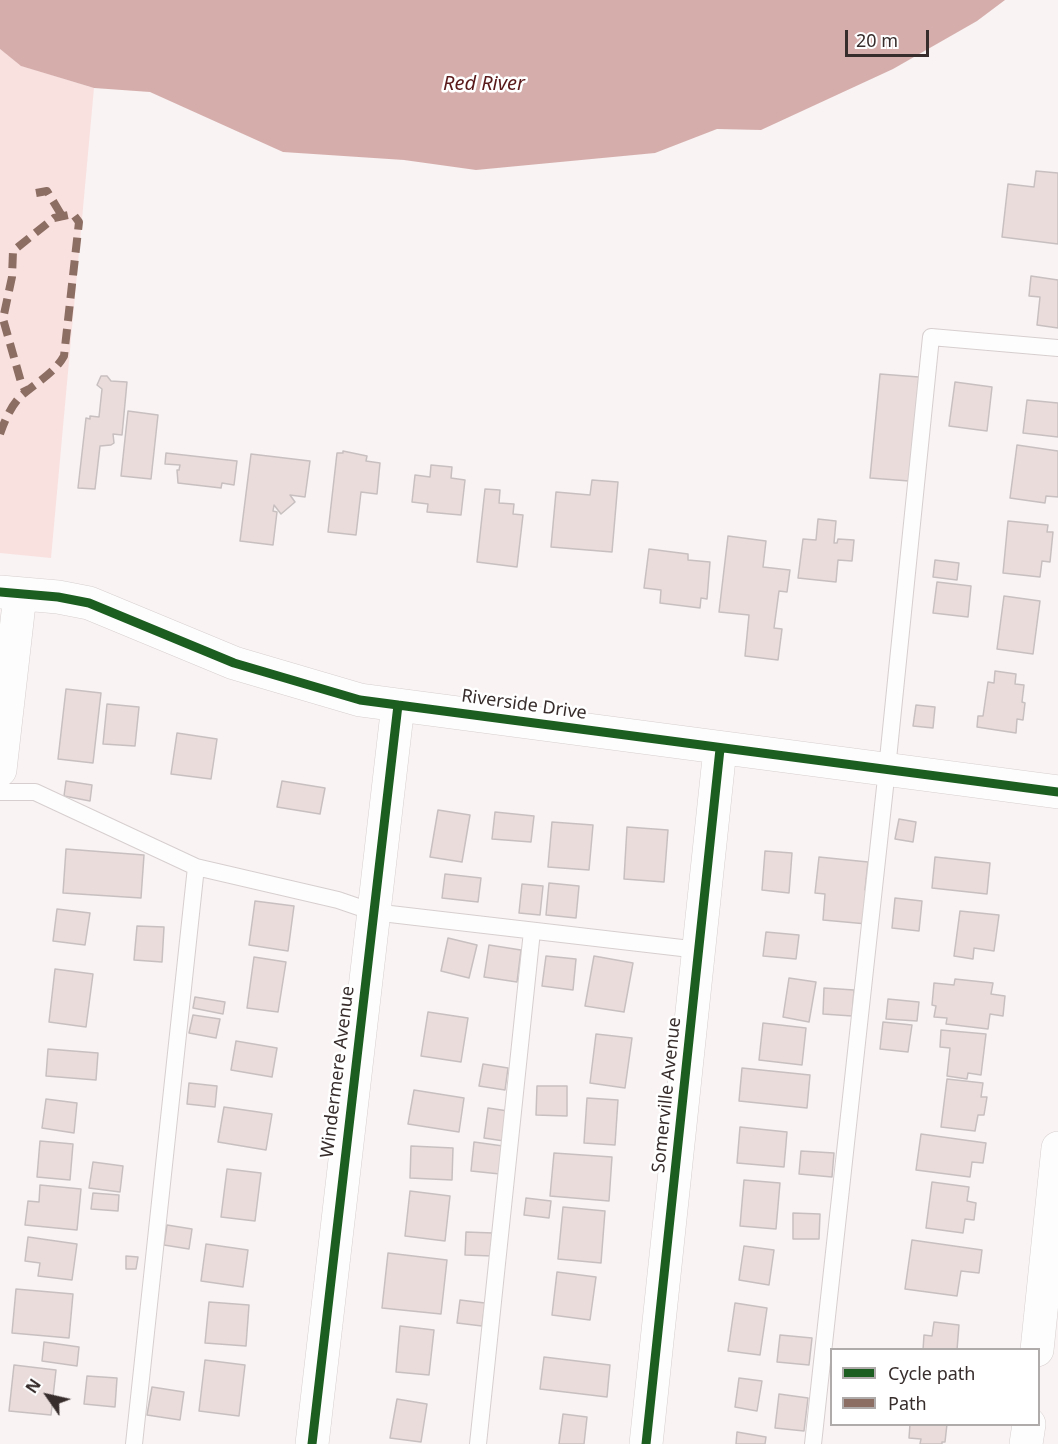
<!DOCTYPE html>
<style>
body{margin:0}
#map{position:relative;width:1058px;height:1444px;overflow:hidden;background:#f9f3f3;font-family:"Noto Sans",sans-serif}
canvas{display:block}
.legend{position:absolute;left:830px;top:1348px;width:210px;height:78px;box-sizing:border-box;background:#fff;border:2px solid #afabab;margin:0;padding:8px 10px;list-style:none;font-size:18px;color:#372d2c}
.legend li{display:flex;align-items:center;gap:12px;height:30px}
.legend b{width:30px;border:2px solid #afabab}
.north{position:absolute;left:18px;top:1366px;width:60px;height:60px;-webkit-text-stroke:4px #fff;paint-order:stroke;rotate:304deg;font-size:16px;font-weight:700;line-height:24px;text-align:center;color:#372d2c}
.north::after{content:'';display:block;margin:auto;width:21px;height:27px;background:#372d2c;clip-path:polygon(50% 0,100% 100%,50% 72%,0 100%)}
.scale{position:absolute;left:845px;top:30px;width:84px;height:27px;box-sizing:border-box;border:3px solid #372d2c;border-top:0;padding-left:8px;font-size:18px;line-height:21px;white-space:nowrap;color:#372d2c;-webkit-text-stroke:4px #fff;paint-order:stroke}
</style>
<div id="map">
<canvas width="1058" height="1444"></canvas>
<ul class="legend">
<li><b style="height:8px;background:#1b5e20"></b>Cycle path</li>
<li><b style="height:8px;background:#8d6e63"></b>Path</li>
</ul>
<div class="north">N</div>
<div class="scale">20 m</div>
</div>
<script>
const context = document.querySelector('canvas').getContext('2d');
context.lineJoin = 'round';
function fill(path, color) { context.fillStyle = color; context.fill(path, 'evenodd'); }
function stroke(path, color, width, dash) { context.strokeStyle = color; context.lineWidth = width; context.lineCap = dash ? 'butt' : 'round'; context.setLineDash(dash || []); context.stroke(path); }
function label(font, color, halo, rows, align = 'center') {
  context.font = font + ' "Noto Sans",sans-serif'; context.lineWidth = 5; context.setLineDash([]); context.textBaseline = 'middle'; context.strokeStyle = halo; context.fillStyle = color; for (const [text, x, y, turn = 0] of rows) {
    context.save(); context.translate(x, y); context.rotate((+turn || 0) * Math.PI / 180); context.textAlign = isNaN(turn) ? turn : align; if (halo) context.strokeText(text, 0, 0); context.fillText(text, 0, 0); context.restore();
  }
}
const green = new Path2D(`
 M0,49l22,17 72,22 -43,470 -51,-5z`);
const water = new Path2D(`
 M0,0h1005l-28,21 -84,48 -132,61 -44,-1 -62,24 -179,17 -72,-10 -121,-8 -133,-60 -56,-4 -73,-22 -21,-17z`);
const building = new Path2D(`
 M1036,171l22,2v71l-56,-7 6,-53 26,3z
 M1031,276l27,4v48l-21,-3 3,-28 -11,-1z
 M880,374l39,3 -10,104 -39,-3z
 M101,376h6l4,5 16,1 -5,53 -9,-1 1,9 -3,2 -11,1 -5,43 -17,-1 8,-70 4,1v-3l9,1 3,-28 -5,-4z
 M955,382l37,5 -5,44 -38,-5z
 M1027,400l31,3v34l-35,-4z
 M128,411l30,4 -7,64 -30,-3z
 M1017,445l41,6v46l-12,-1 -1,7 -35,-5z
 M343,451l24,5 -1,5 14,2 -3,31 -16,-2 -5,43 -28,-3 9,-79h6z
 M166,453l71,8 -3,24 -12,-2 -1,5 -43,-5 -1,-13h2l1,-5 -15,-1z
 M251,454l59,7 -5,36 -15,-2 5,7 -14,12 -7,-9 -1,6 4,1 -4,33 -33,-4z
 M431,465l21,2 -1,11 14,2 -4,35 -34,-3 1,-8 -16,-2 3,-27 15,2z
 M592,480l26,2 -6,70 -61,-5 5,-55 34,3z
 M485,489l15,1 -1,13 15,1 -1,10 10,1 -6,52 -40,-5z
 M818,519l18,2 -2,22h3l1,-4 16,1 -2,21 -14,-1 -2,22 -38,-4 5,-39 13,1z
 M1008,521l40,4 -1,7h6l-3,30 -8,-1 -2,16 -37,-4z
 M728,536l38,5 -3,26 27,3 -3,22 -8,-1 -5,37 8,1 -4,31 -33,-4 4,-41 -30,-3z
 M649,549l39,5v6l22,2 -3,37 -6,-1 -1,10 -40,-5 1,-13 -17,-2z
 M935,560l24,3 -2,17 -24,-3z
 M937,582l34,4 -3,31 -35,-4z
 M1004,596l36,5 -7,53 -36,-5z
 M995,671l21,3 -1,10 9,1 -2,17 3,1 -2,17 -6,-1 -1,14 -39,-6 1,-11h5l5,-34 6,1z
 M66,689l35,4 -8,70 -35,-4z
 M107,704l32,3 -4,39 -32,-2z
 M916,705l19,2 -2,21 -20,-2z
 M177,733l40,6 -6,40 -40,-5z
 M66,781l26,4 -2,16 -26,-5z
 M282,781l43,7 -5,26 -43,-7z
 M438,810l32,5 -8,47 -32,-5z
 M495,812l39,4 -3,26 -39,-3z
 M899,819l17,3 -3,20 -18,-3z
 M552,822l41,3 -4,45 -41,-3z
 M627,827l41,3 -4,52 -40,-3z
 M66,849l78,6 -3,43 -78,-5z
 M765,851l27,2 -3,40 -27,-3z
 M819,857l49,5 -3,28 5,1 -3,33 -44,-4 2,-26 -10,-1z
 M935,857l55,6 -3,31 -55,-6z
 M445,874l36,4 -3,24 -36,-4z
 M549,883l30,3 -3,32 -30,-3z
 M522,884l21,2 -3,29 -21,-2z
 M895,898l27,3 -3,30 -27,-3z
 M255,901l39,5 -6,45 -39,-6z
 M57,909l33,4 -5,32 -32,-4z
 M960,911l39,4 -5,36 -20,-3 -1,11 -19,-3z
 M137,926l27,1 -2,35 -28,-2z
 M766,932l33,3 -3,24 -33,-3z
 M448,938l29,7 -8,33 -28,-7z
 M489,945l32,5 -4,32 -33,-5z
 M546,956l30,3 -3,31 -31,-4z
 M594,956l39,7 -9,49 -39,-6z
 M254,957l32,5 -8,50 -31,-4z
 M55,969l38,5 -7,53 -37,-5z
 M789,978l27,4 -7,40 -26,-5z
 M955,979l38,4 -2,11 14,2 -2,20 -13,-2 -2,15 -42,-5 1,-6 -13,-1 2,-11 -4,-1 2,-22 20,2z
 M824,988l30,2 -2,26 -29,-2z
 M195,997l30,5 -2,12 -30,-6z
 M888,999l31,3 -2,19 -31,-2z
 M428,1012l40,6 -7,44 -40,-6z
 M193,1015l27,4 -4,19 -27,-5z
 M883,1022l29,3 -4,27 -28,-3z
 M763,1023l43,5 -4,37 -43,-5z
 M941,1030l45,4 -5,41 -13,-2 -1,6 -20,-3 3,-28 -10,-1z
 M596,1034l36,4 -7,50 -35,-5z
 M236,1041l41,7 -5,29 -41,-7z
 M48,1049l50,4 -2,27 -50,-4z
 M483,1064l25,4 -3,22 -26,-4z
 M742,1068l68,7 -3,33 -68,-7z
 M947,1079l36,4 -2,14h6l-3,18h-6l-3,16 -34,-4z
 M189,1083l28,3 -2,21 -28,-3z
 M537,1086h30v30l-31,-1z
 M414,1090l50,8 -5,34 -51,-8z
 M587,1098l31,2 -3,45 -31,-2z
 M46,1099l31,4 -3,30 -32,-5z
 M224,1107l48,7 -6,36 -48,-8z
 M488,1108l20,3 -4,30 -20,-3z
 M740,1127l47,5 -3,35 -47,-4z
 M921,1134l65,9 -3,20 -11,-1 -2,15 -54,-7z
 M40,1141l33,3 -3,36 -33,-3z
 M474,1142l29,4 -3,28 -29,-3z
 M411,1146l42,2 -1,32 -42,-2z
 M801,1151l33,2 -2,24 -33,-3z
 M554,1153l58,4 -3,44 -59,-5z
 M93,1162l30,4 -3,26 -31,-4z
 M227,1169l34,4 -6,48 -34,-4z
 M744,1180l36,3 -4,46 -36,-3z
 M932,1182l37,5 -2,14 9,2 -2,17 -9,-1 -2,14 -37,-5z
 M40,1185l41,4 -4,41 -52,-5 3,-24 11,1z
 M410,1191l40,5 -5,45 -40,-5z
 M93,1193l26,2 -1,16 -27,-2z
 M526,1198l25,3 -2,17 -25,-3z
 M563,1207l42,4 -4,52 -43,-4z
 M793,1213l27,1 -1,25h-26z
 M167,1225l25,4 -3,20 -25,-4z
 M466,1232l27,1 -1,23 -27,-1z
 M28,1237l49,7 -5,36 -34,-4 2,-13 -15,-2z
 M912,1240l70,10 -3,23 -18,-2 -4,25 -52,-7z
 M206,1244l42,6 -5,37 -42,-6z
 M744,1246l30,4 -5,35 -30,-5z
 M388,1253l59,7 -6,54 -59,-6z
 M126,1256l12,1 -2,12h-10z
 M557,1272l39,5 -6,43 -38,-5z
 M16,1289l57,5 -4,44 -57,-5z
 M460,1300l25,3 -3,23 -25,-3z
 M209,1302l40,3 -3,41 -41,-3z
 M735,1303l32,5 -7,47 -32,-4z
 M934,1322l25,3 -2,25h-34l1,-15 8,1z
 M400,1326l34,4 -5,45 -33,-3z
 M780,1335l32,3 -3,27 -32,-3z
 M44,1342l35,5 -2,19 -35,-5z
 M544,1357l66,8 -3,32 -67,-8z
 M205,1360l40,5 -6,51 -40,-5z
 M14,1365l42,5 -5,45 -42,-4z
 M87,1376l30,2 -2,29 -31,-3z
 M739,1378l23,3 -5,30 -22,-4z
 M152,1387l32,5 -4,28 -33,-5z
 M779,1394l29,4 -4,33 -29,-3z
 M397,1399l30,5 -6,38 -31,-4z
 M563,1414l24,3 -3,27h-25z
 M910,1424h37l-2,18h-3v2h-22l1,-5 -12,-1z
 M737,1432l29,5 -1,7h-29z`);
const lane = new Path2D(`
 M0,792h35l161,75 142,33 35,12 326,38
 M134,1444l62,-577
 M478,1444l54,-513
 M813,1444l74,-675 44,-432 127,11`);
const street = new Path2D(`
 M0,592l58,5 31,6 145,60 126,37 698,92
 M0,770l20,-175
 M1037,1350l21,-202
 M312,1444l86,-739
 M646,1444l74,-695
 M1026,1444l3,-20`);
const quiet = new Path2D(`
 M36,193l11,-2 15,25
 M0,434c4,-12 11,-28 20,-37 15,-14 34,-23 44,-41l15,-134 -6,-8 -19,4 -41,33 -1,26 -9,42 18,63 5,10`);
const cycleway = new Path2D(`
 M0,592l58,5 31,6 145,60 126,37 698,92
 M312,1444l86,-739
 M646,1444l74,-695`);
const streetNames = [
 ["Riverside Drive",524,705,8],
 ["Windermere Avenue",338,1072,-83],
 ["Somerville Avenue",667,1095,-84]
];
const waterNames = [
 ["Red River",484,84]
];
fill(green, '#f9e1e0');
fill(water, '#d5aeac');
fill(building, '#eadcdb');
stroke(building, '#c8c0c0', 1.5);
stroke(lane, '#d7cfcf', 18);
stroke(street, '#d7cfcf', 34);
stroke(lane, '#fefdfd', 16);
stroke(street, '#fefdfd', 33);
stroke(quiet, '#8d6e63', 8, [15, 8]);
stroke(cycleway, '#1b5e20', 9);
label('18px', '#372d2c', '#fff', streetNames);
label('italic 20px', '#5a191b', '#fff', waterNames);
</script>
